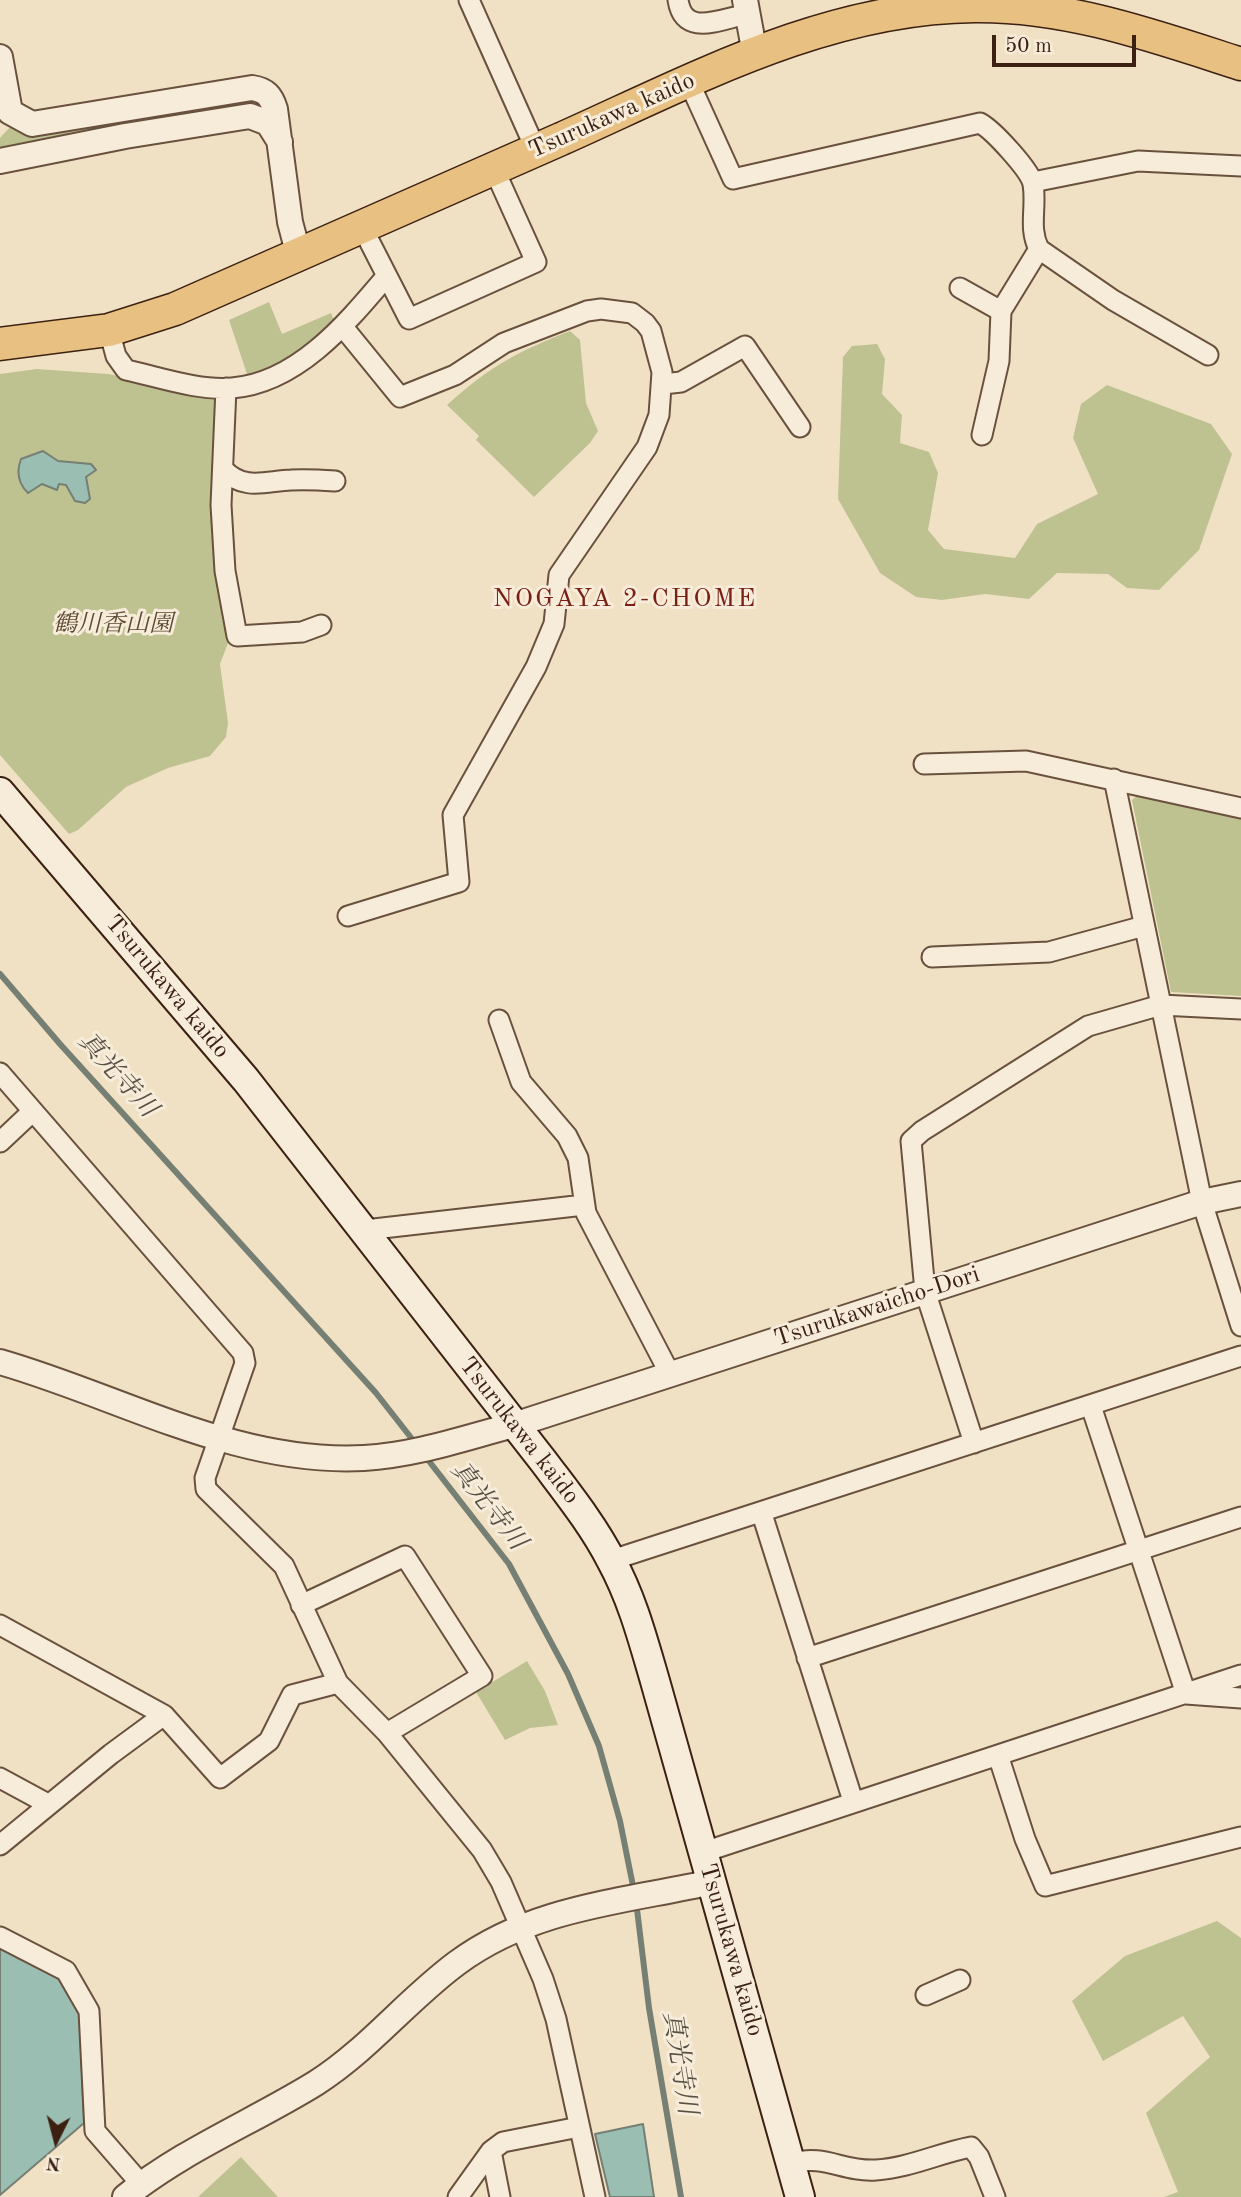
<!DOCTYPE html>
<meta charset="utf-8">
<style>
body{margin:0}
#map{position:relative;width:1241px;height:2197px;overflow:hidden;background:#f1e1c4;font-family:"Old Standard TT",serif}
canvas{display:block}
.north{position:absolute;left:21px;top:2106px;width:70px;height:70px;-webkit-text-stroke:5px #f6ecd9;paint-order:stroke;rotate:186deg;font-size:19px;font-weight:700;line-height:28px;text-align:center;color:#3c2112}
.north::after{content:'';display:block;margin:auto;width:24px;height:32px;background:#3c2112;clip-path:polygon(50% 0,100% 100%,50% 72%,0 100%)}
.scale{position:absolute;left:992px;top:35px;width:144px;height:32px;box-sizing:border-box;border:4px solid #3c2112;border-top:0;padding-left:9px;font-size:21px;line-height:24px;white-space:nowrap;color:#3c2112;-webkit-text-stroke:5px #f6ecd9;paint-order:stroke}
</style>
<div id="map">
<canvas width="1241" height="2197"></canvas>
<div class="north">N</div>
<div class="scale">50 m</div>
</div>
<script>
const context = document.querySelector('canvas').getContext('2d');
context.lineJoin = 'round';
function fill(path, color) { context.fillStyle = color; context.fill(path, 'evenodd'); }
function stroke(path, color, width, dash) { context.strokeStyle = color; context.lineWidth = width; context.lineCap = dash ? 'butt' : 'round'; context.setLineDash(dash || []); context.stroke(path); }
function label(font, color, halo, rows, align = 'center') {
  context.font = font + ' "Old Standard TT","Noto Serif JP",serif'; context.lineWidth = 6; context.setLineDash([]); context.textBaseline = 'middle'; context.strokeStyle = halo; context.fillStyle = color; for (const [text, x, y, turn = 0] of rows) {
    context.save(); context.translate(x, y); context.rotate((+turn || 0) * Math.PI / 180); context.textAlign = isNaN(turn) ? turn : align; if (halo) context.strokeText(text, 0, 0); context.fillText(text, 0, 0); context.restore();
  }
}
const green = new Path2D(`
 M105,123l1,3 -106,22v-10l10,-11 28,10z
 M269,302l13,32 49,-21 2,5 7,1 -61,47 -31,11 -19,-57z
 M570,331l10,9 6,63 12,28 -8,12 -56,54 -58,-57 3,-4 -32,-31c43,-39 70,-53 123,-74z
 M877,344l8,15 -3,35 20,21 -2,28 29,9 9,21 -10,57 16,19 71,9 22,-34 61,-30 -25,-56 8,-34 26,-19 104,39 21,30 -33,96 -40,40 -32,-2 -19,-14 -51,-1 -28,26 -44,-5 -43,6 -26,-3 -36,-24 -42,-74 5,-142 9,-11z
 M37,369l71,5 112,22 10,242 -10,26 8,59 -2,14 -16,19 -42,12 -42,19 -48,43 -9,4 -69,-79v-381z
 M1141,793l100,24v179l-70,-4 -39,-192z
 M527,1661l18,30 13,34 -28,3 -25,12 -29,-48z
 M1217,1921l24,17v259h-77l14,-5 -32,-79 64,-56 -27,-41 -80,45 -31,-60 53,-45z
 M241,2157l37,40h-80z`);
const water = new Path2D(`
 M43,451l15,10 33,3 5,6 -10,7 4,22 -5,4 -10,-2 -9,-16 -7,-1 -2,6 -15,-6 -14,9c-10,-10 -12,-21 -7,-34z
 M0,1949l38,13 22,13 19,27 5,121 -84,72z
 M643,2124l11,73h-44l-15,-63z`);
const stream = new Path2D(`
 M0,974l60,70 316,349 40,51
 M425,1456l84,108 59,110 31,72 21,75 14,70
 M636,1901l13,107 32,189`);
const minor = new Path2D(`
 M469,0l67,150
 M678,0c6,38 42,19 70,14
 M689,82l44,97 247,-56c13,7 50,47 53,61 4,23 -5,44 6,65l74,51 95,55
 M1033,182l105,-21 103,5
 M362,227l47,92 127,-57 -42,-93
 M960,288l41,23 38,-62
 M343,327l57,70 55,-22 49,-32 83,-32 14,-2 31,4 13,10 6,8 11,41 -3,43 -12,32 -88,128 -5,49 -18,43 -83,148 6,67 -111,34
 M109,330l7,26 10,14c33,7 72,21 106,18 65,-5 114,-64 153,-110
 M663,384l18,-2 64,-36 55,81
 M226,388l-5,117 4,66 12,65 65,-4 19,-7
 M982,435l17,-74 2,-50
 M224,470c20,21 42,11 67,10 15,-1 30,0 44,1
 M924,764l102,-3 215,47
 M1114,779l88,423 39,124
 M932,957l117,-5 95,-26
 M499,1020l22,62 46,54 11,22 8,55 84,161
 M0,1073l243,280 2,10 -40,115 1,11 78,77 54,117 49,50 95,117 19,32 42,97 13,40 39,178
 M0,1142l33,-31
 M365,1230l219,-25
 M1091,1406l95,288 55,4
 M974,1443l-49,-152 -14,-150 11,-10 166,-105 73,-21 80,4
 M762,1514l91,287
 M612,1560l629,-204
 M301,1605l104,-49 77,120 -95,57
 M0,1625l164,90
 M807,1658l434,-141
 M998,1755l27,84 20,47 196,-49
 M0,1778l48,26
 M0,1845l111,-91 53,-39 56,63 49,-37 23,-46 46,-12
 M704,1852l537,-177
 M0,1937l66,34 23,40 6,120 46,53
 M926,1995l34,-15
 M491,2151l9,46
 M791,2163c35,-9 51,9 85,7 33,-2 63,-17 95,-23l8,10 16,40
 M458,2197l33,-46 12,-9 76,-15`);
const tertiary = new Path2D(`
 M745,0l10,54
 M0,57l10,55 22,12 220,-36c14,2 19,8 23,21l15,113 9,34
 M0,161l125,-25 125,-20 18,7 12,19
 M0,1362c119,34 236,103 364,96 52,-3 100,-20 150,-33l688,-223 39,-8
 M125,2197c58,-47 128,-75 191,-114 52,-33 91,-83 141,-120 76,-56 165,-61 255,-81`);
const secondary = new Path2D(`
 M0,792l246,288 298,382c24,32 49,63 67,98 21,38 32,80 44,121l145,516`);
const primary = new Path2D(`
 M0,344l109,-14 66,-21c130,-56 258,-113 386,-170 132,-59 266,-132 414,-133 93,-1 179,30 266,58`);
const streetNames = [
 ["Tsurukawa kaido",612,116,-24],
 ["Tsurukawa kaido",167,987,50],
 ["Tsurukawaicho-Dori",877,1307,-18],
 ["Tsurukawa kaido",519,1431,52],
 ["Tsurukawa kaido",731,1950,74]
];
const parkNames = [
 ["鶴川香山園",113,625]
];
const neighbourhoodNames = [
 ["NOGAYA 2-CHOME",625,599]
];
const waterNames = [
 ["真光寺川",117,1075,48],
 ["真光寺川",488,1506,52],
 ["真光寺川",679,2063,81]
];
fill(green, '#bec291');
fill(water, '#9bbeb3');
stroke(water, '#757f73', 2);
stroke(stream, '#757f73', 6);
stroke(minor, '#69513e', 23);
stroke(tertiary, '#69513e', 28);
stroke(secondary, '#3c2112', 32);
stroke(primary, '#3c2112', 35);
stroke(minor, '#f6ecd9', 19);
stroke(tertiary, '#f6ecd9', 24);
stroke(secondary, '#f6ecd9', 28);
stroke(primary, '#e8c082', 32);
label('24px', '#3c2112', '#f6ecd9', streetNames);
label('italic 24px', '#5c4932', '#f6ecd9', parkNames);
context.letterSpacing = '2px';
label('26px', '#7a1f14', '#f6ecd9', neighbourhoodNames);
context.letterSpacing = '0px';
label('italic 26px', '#585042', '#f6ecd9', waterNames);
</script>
